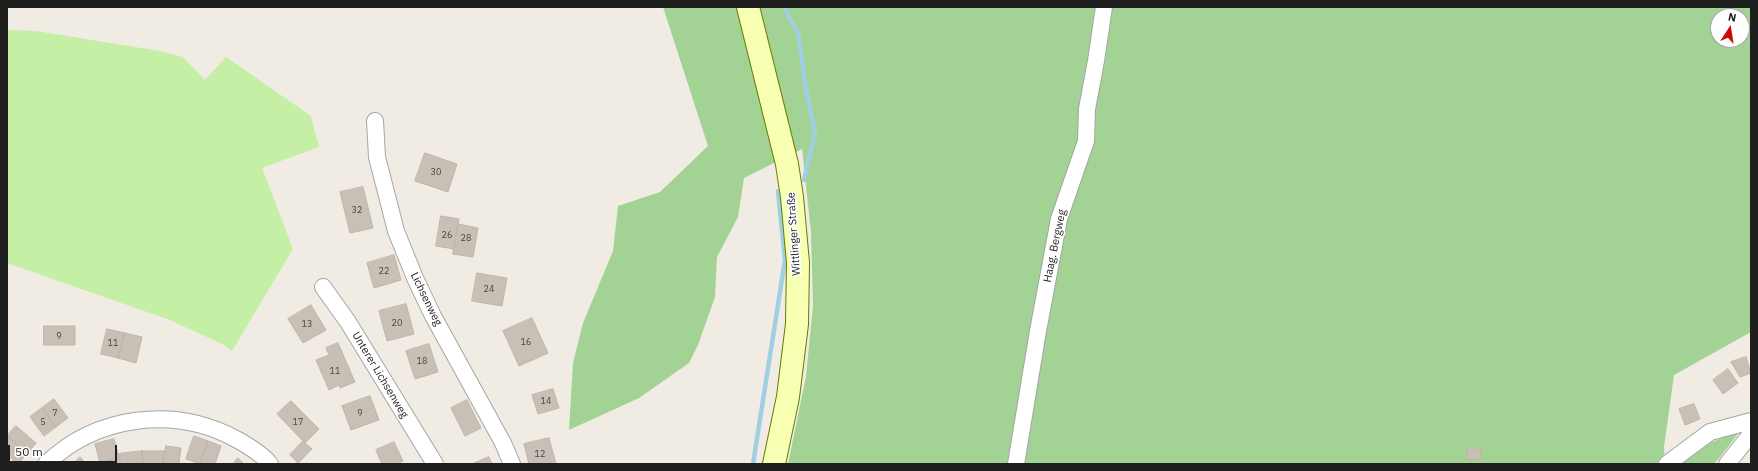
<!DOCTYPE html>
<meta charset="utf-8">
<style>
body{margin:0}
#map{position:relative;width:1758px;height:471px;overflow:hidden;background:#f0ece3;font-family:"IBM Plex Sans",sans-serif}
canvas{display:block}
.frame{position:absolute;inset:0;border:8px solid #1e1e1e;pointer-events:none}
.north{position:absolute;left:1710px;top:8px;width:40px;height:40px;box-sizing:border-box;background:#fff;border:1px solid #a5a5a5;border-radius:50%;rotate:12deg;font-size:11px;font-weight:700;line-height:16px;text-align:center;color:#1e1e1e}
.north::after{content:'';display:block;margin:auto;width:14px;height:18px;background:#cc0a00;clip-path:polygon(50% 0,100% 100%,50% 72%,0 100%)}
.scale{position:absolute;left:8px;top:445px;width:109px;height:18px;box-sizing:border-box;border:2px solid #1e1e1e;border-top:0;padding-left:5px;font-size:12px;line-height:14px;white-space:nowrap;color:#1e1e1e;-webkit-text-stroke:3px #fff;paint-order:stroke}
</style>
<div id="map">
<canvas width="1758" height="471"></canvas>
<div class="frame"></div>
<div class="north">N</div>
<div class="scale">50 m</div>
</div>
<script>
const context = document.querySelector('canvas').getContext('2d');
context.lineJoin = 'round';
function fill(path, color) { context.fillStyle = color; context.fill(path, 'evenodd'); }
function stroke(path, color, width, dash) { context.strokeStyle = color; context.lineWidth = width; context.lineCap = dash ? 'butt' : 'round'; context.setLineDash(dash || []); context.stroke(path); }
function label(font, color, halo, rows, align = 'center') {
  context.font = font + ' "IBM Plex Sans",sans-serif'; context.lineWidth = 3.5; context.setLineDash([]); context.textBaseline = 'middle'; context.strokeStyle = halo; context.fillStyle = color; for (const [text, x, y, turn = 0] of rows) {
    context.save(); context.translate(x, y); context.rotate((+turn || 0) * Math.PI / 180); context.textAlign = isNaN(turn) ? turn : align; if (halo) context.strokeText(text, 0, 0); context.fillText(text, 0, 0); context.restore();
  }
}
const grass = new Path2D(`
 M7,30l29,1 124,20 23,6 22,23 21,-23 85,59 8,31 -57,21 31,81 -61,102 -10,-7 -52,-24 -163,-57z`);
const forest = new Path2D(`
 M663,7h1088v325l-77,43 -10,72 1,17h-877l18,-88 7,-70 -2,-74 -9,-83 -58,29 -6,39 -21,40 -2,40 -17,48 -9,18 -50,35 -70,32 4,-67 10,-40 30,-72 5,-45 42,-14 48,-46zM1718,16h24v24h-24z
 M1741,430l-24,31 -4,3h-37l36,-22z`);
const stream = new Path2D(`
 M784,7l14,26 8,56 9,44 -11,47
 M753,464l32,-204 -7,-69`);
const building = new Path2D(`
 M425,153l32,11 -9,28 -33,-11z
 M363,187l10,41 -23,5 -10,-41z
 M441,216l18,3 -5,30 -18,-3z
 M458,224l20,4 -5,29 -20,-3z
 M394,255l7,25 -27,8 -7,-25z
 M477,273l30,5 -5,28 -30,-5z
 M406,304l8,30 -27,7 -8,-30z
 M311,305l15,25 -23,13 -15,-24z
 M532,318l16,35 -29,13 -16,-35z
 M44,326h31v19h-31z
 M107,329l18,4 -7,25 -17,-4z
 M125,333l17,4 -6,26 -18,-5z
 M338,343l17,39 -15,6 -1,-3 -10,5 -13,-30 13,-5 -3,-7z
 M429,344l9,28 -23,7 -9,-28z
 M1746,357l5,16 -11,4 -9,-15z
 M1728,369l10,14 -15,11 -10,-14z
 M553,389l6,19 -21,6 -6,-19z
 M370,396l9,24 -28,10 -9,-24z
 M54,399l14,19 -12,9 -14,-19z
 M467,400l14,28 -16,8 -14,-28z
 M291,401l28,28 -14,14 -28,-29z
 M1694,404l6,15 -15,6 -6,-16z
 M42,408l14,19 -12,9 -14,-19z
 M16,426l20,17 -9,11 -20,-18z
 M7,436l20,18 -9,10 -11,-9z
 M194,436l14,5 -8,23 -14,-5z
 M549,438l7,26h-27l-5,-20z
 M114,439l5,19 -19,5 -5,-19z
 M208,441l13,5 -6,18h-15z
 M303,441l9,8 -14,14 -8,-8z
 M394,442l9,19 -6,3h-15l-6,-14z
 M166,446l15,2 -2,16h-16z
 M1468,448h13l-1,12 -13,-1z
 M142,451h23l-2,13h-20z
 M142,451l1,13h-22l-3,-10z
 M80,457l6,7h-13z
 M489,457l3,7h-20z
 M119,458l2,6h-21v-1z
 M238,458l6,6h-11z`);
const street = new Path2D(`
 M375,121l2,36 19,74 19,47 18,38 70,127 9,21
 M323,287l25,35 87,142
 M46,464c50,-48 128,-59 190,-25 11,6 26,15 34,25
 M1016,464l22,-133 21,-112 27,-78 1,-32 9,-48 8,-54
 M1667,464l43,-32 41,-11
 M1727,464l24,-30`);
const secondary = new Path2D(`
 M748,7l39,157 5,33 6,66 -1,61 -9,73 -14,67`);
const numberNames = [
 ["30",436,172],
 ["32",357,210],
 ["26",447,235],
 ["28",466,238],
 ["22",384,271],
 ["24",489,289],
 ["20",397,323],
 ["13",307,324],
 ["9",59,336],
 ["16",526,342],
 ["11",113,343],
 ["18",422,361],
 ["11",335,371],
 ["14",546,401],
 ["7",55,413],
 ["9",360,413],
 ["5",43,422],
 ["17",298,422],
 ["12",540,454]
];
const streetNames = [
 ["Wittlinger Straße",794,234,-94],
 ["Haag. Bergweg",1055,246,-78],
 ["Lichsenweg",426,299,64],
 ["Unterer Lichsenweg",380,375,59]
];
fill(grass, '#c5efa4');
fill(forest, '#a3d394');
stroke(stream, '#9fd0e2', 4.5);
fill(building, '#c8bfb6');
stroke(building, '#c3b3a4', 1);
stroke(street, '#a5a5a5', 18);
stroke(secondary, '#677a00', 24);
stroke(street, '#fff', 16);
stroke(secondary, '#f7ffb2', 22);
label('9px', '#484644', null, numberNames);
label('11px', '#1e1e1e', '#fff', streetNames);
</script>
